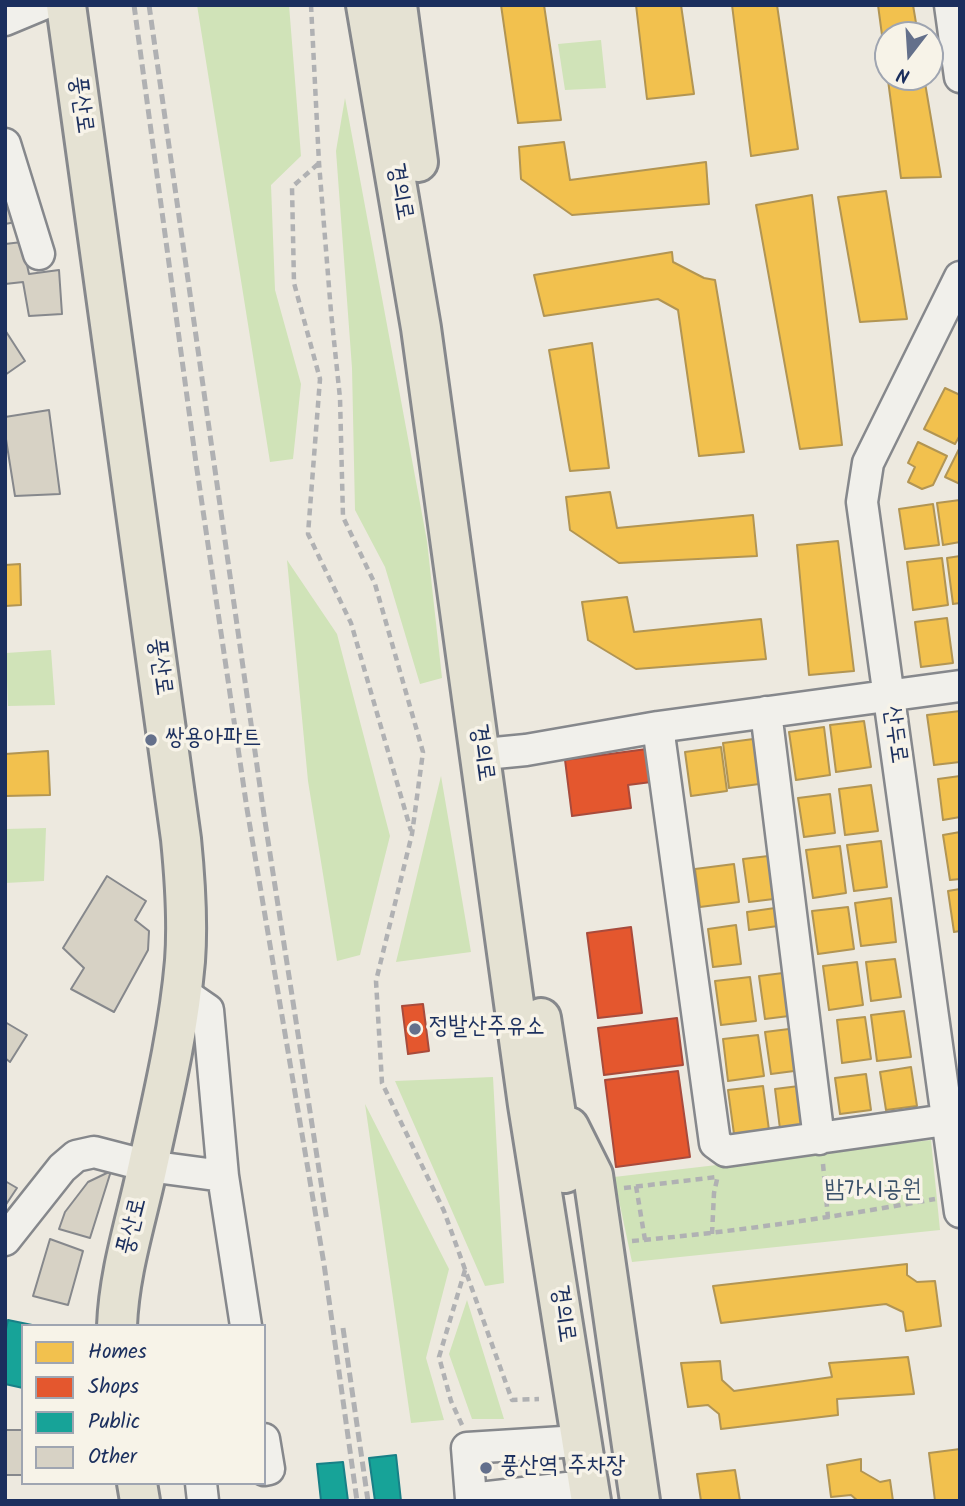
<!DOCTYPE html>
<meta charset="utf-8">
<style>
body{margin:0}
#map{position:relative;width:965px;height:1506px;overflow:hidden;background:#ede9df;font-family:Kalam,sans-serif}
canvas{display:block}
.frame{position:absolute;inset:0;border:7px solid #1b2f5e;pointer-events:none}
.legend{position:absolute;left:21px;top:1324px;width:245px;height:161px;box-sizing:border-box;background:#f7f3e8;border:2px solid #9fa5b1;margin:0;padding:9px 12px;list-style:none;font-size:21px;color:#1b2f5e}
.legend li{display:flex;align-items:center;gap:14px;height:35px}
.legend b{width:35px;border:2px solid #9fa5b1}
.north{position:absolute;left:874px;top:21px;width:70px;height:70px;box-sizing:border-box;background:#f7f3e8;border:2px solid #9fa5b1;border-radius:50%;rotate:197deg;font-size:19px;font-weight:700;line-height:28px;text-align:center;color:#1b2f5e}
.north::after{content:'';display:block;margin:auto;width:24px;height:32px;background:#64708b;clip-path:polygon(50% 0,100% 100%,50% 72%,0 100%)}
</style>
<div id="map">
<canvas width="965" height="1506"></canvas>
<div class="frame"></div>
<ul class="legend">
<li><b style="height:19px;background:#f2c14e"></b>Homes</li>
<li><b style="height:19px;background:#e4572e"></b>Shops</li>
<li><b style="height:19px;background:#17a398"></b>Public</li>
<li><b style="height:19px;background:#d7d2c5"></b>Other</li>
</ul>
<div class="north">N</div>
</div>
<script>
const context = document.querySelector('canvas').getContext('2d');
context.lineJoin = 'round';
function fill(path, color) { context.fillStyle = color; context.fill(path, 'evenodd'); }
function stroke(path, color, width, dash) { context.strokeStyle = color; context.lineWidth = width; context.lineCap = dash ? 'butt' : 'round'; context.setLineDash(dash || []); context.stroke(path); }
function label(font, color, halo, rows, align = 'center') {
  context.font = font + ' Kalam,"Poor Story",sans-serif'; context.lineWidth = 7; context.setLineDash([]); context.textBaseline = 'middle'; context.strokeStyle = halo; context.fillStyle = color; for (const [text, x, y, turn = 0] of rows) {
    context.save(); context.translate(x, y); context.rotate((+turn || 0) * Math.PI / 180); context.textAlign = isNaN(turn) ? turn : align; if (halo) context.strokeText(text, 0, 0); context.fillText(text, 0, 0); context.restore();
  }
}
const green = new Path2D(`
 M197,5h92l12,151 -30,29 4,105 26,94 -8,75 -23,3z
 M601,40l5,48 -41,2 -7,-46z
 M345,98l82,443 15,137 -22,6 -35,-117 -30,-57 -3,-142 -16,-217z
 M287,560l50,74 53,202 -30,119 -23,6 -29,-180z
 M51,650l4,55 -47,1 -2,-53z
 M441,776l30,176 -75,10z
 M46,828l-2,53 -39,2v-54z
 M493,1077l11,206 -19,3 -90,-205z
 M365,1104l84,165 -23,89 18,62 -33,3z
 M931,1140l9,90 -308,32 -18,-85z
 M467,1300l37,119h-32l-23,-65z`);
const homes = new Path2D(`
 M501,5h43l17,115 -43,3z
 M636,5h45l13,89 -47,5z
 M732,5h45l21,144 -47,7z
 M878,5h35l5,30h-30v42h36l17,100 -40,1z
 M564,142l6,38 136,-18 3,42 -137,11 -51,-36 -2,-32z
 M886,191l21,128 -47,3 -22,-125z
 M812,195l30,250 -42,4 -44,-244z
 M672,252l1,10 31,16 11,2 29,172 -45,4 -21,-146 -20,-11 -114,17 -10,-41z
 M592,343l17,125 -39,3 -21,-121z
 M945,388l15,7v40l-5,9 -31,-15z
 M918,442l29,14 -14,29 -11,4 -14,-7 7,-15 -7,-4z
 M960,447v37l-15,-7z
 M610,492l7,36 136,-13 4,41 -138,7 -49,-33 -4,-33z
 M960,500v42l-17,3 -6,-42z
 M933,504l6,41 -34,4 -6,-40z
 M838,541l16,130 -45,4 -12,-130z
 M960,556v47l-7,1 -6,-46z
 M942,558l6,47 -35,5 -6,-48z
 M20,564l1,41 -16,1v-41z
 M627,597l7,35 127,-13 5,40 -130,10 -48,-29 -6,-38z
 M947,618l6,45 -32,4 -6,-45z
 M960,711v51l-26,3 -7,-50z
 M864,721l7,46 -35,5 -6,-47z
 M824,727l6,48 -34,5 -7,-48z
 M761,738l6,45 -38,5 -6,-45z
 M721,747l6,44 -36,5 -6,-44z
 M48,751l2,44 -45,1v-42z
 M960,776v41l-17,3 -5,-41z
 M871,785l7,46 -33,4 -6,-46z
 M830,794l5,39 -31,4 -6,-39z
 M960,832v47l-10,1 -7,-45z
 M881,841l6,46 -33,4 -7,-46z
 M840,846l6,47 -33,5 -7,-48z
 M777,855l5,43 -33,4 -6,-43z
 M734,864l5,38 -39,5 -5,-38z
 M960,889v42l-6,1 -6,-41z
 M891,898l5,44 -35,4 -6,-43z
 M848,907l6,42 -36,5 -6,-43z
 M775,908l3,18 -29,4 -2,-18z
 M736,925l5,39 -28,3 -5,-38z
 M895,959l6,38 -30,4 -5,-39z
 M857,962l6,43 -34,5 -6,-44z
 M791,972l6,43 -32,4 -6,-43z
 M750,977l6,44 -35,4 -6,-44z
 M904,1011l7,46 -34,4 -6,-46z
 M865,1017l6,42 -29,4 -5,-43z
 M797,1028l5,42 -31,4 -6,-42z
 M758,1035l6,41 -36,5 -5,-42z
 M911,1067l6,39 -31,4 -6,-38z
 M866,1074l5,36 -31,4 -5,-36z
 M807,1085l5,40 -32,4 -5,-40z
 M763,1086l6,44 -35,4 -6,-44z
 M907,1264v11l10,7 18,-1 6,45 -35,5 -3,-19 -17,-8 -165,19 -8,-37z
 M908,1357l6,37 -77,5 1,16 -117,14 -2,-15 -11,-9 -20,2 -7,-44 39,-2 2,19 12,11 98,-14 -3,-14z
 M960,1449v52h-25l-6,-48z
 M861,1459v12l19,11 10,-2 3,21h-35l-7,-6 -20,2 -4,-32z
 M735,1470l5,31h-39l-4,-27z`);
const shops = new Path2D(`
 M654,748l5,33 -31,4 3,23 -59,8 -7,-56z
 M631,927l11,86 -44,5 -11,-85z
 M423,1004l6,47 -21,3 -6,-48z
 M677,1018l6,47 -79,10 -6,-47z
 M678,1071l12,86 -74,10 -11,-87z`);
const public = new Path2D(`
 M8,1320l29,6h-14v62l-18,-4v-50z
 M396,1455l5,46h-26l-6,-43z
 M343,1462l5,39h-27l-4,-37z`);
const building = new Path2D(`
 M5,187l11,35 -11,2z
 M22,242l7,32 30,-4 3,44 -33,2 -6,-34 -18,2v-40z
 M5,330l20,31 -20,14z
 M49,410l11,84 -45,2 -10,-63v-16z
 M107,876l39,25 -11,19 14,11 -1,19 -34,62 -43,-23 13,-21 -21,-20z
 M5,1022l22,13 -17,27 -5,-4z
 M111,1171l-21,67 -31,-9 6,-17 23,-30z
 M5,1181l12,7 -12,18z
 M50,1239l33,12 -15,54 -35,-9z
 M5,1430h18v45h-18z`);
const path = new Path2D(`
 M311,5l8,158 12,149 9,86 3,119 32,67 48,168 -11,82 -36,147 6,102 62,128 68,189 27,-1
 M318,164l-26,23 2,96 26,96 -12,155 43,89 60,208
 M823,1164l5,54
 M636,1186l9,54
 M624,1188l93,-11
 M712,1234l2,-41 4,-18
 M632,1241c102,-9 203,-24 303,-42
 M462,1425l-11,-24 -12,-44 26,-87`);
const minor = new Path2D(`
 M950,5l10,72
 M5,20l36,-15
 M5,144l34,110
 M960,277l-92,186 -6,39 98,710
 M766,712l53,427
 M658,727l57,416 11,8 234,-33
 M495,753l31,-3 132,-23 302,-41
 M182,992l26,18 15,166
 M5,1240l57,-72 14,-12 18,-4 54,14 75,10 23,150
 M264,1439l5,30 -5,1
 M563,1442l-96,6 4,51 96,-11
 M201,1483l2,18`);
const major = new Path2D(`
 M66,5l115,834c4,40 7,82 4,122 -6,69 -22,136 -37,204 -11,53 -29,106 -31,161
 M366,5l55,323 107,777 63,396
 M397,5l21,157
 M541,1018l24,155
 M569,1127l24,48 47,326
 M137,1483l3,18`);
const rail = new Path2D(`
 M134,5l62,458 51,346 77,455 33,237
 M149,5l115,810 63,406
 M343,1328l25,173`);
const markers = [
 [151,740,7,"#64708b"],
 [415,1029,7,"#64708b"],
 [486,1468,7,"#64708b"]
];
const streetNames = [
 ["풍산로",79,105,82],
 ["경의로",398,192,80],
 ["풍산로",158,667,82],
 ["산두로",893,735,82],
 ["경의로",480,753,82],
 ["풍산로",134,1227,-76],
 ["경의로",561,1314,82]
];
const poiNames = [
 ["쌍용아파트",165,740],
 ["정발산주유소",429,1029],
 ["풍산역 주차장",500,1468]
];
const parkNames = [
 ["밤가시공원",873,1192]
];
fill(green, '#d0e3b8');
fill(homes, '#f2c14e');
stroke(homes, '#b29553', 2);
fill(shops, '#e4572e');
stroke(shops, '#a84b3c', 2);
fill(public, '#17a398');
stroke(public, '#188087', 2);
fill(building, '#d7d2c5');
stroke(building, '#86888c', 2);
stroke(minor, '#86888c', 35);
stroke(major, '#86888c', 44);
stroke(path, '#b0b1b3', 4.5, [7, 5]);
stroke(minor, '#f1f0eb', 30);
stroke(major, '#e5e2d3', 38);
stroke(rail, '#b0b1b3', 5, [10, 5]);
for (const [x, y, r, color] of markers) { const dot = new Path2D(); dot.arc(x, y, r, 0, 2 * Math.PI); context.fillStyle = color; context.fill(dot); stroke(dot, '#f7f3e8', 2.5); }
label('24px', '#1b2f5e', '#f7f3e8', streetNames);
label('24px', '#1b2f5e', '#f7f3e8', poiNames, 'left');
label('24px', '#3b526a', '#f7f3e8', parkNames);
</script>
